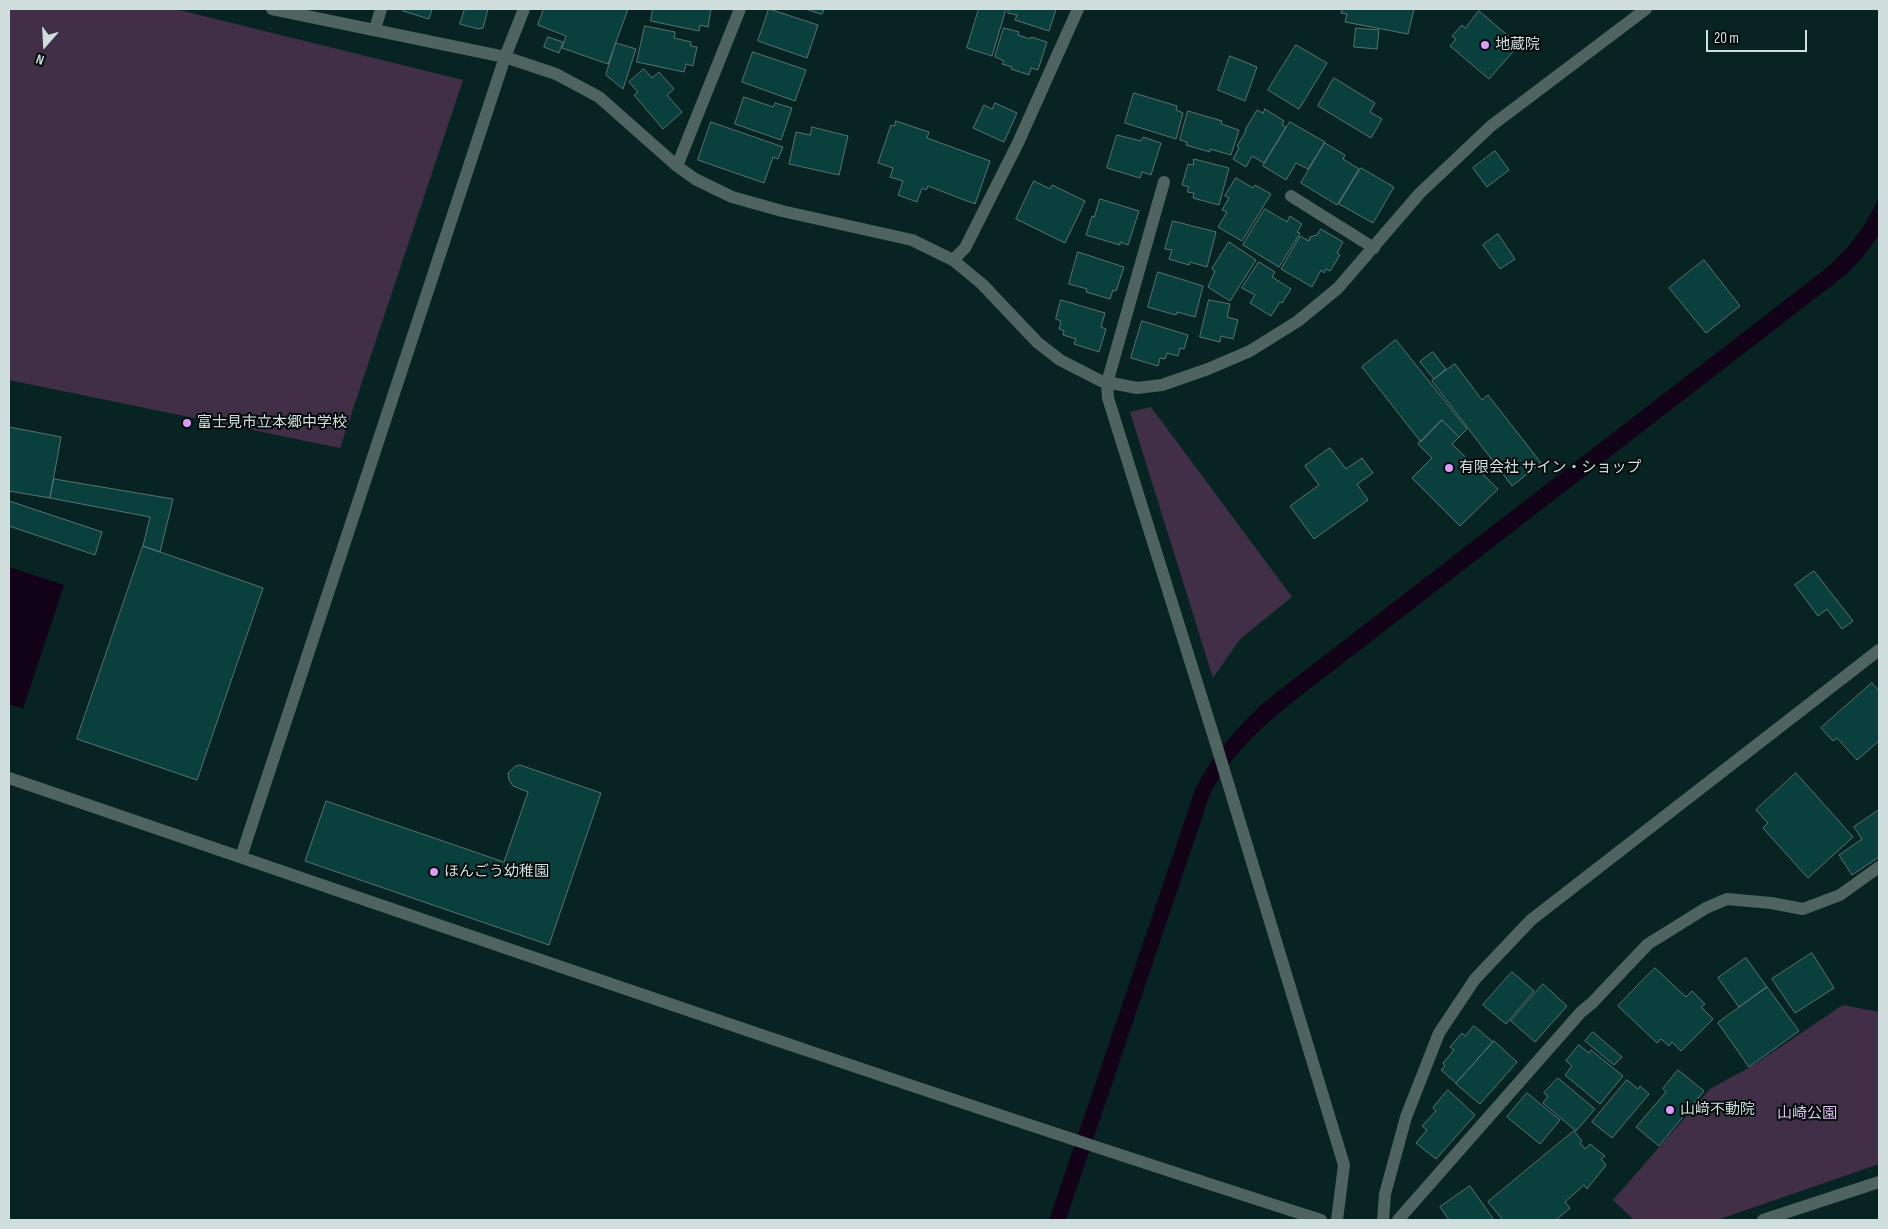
<!DOCTYPE html>
<meta charset="utf-8">
<style>
body{margin:0}
#map{position:relative;width:1888px;height:1229px;overflow:hidden;background:#082422;font-family:"Sofia Sans Condensed",sans-serif}
canvas{display:block}
.frame{position:absolute;inset:0;border:10px solid #d0dfde;pointer-events:none}
.north{position:absolute;left:20px;top:20px;width:50px;height:50px;-webkit-text-stroke:4px #020b0a;paint-order:stroke;rotate:199deg;font-size:14px;font-weight:700;line-height:20px;text-align:center;color:#d0dfde}
.north::after{content:'';display:block;margin:auto;width:18px;height:22px;background:#d0dfde;clip-path:polygon(50% 0,100% 100%,50% 72%,0 100%)}
.scale{position:absolute;left:1706px;top:30px;width:101px;height:22px;box-sizing:border-box;border:2px solid #d0dfde;border-top:0;padding-left:6px;font-size:15px;line-height:18px;white-space:nowrap;color:#d0dfde;-webkit-text-stroke:4px #020b0a;paint-order:stroke}
</style>
<div id="map">
<canvas width="1888" height="1229"></canvas>
<div class="frame"></div>
<div class="north">N</div>
<div class="scale">20 m</div>
</div>
<script>
const context = document.querySelector('canvas').getContext('2d');
context.lineJoin = 'round';
function fill(path, color) { context.fillStyle = color; context.fill(path, 'evenodd'); }
function stroke(path, color, width, dash) { context.strokeStyle = color; context.lineWidth = width; context.lineCap = dash ? 'butt' : 'round'; context.setLineDash(dash || []); context.stroke(path); }
function label(font, color, halo, rows, align = 'center') {
  context.font = font + ' "Sofia Sans Condensed","Noto Sans JP",sans-serif'; context.lineWidth = 4; context.setLineDash([]); context.textBaseline = 'middle'; context.strokeStyle = halo; context.fillStyle = color; for (const [text, x, y, turn = 0] of rows) {
    context.save(); context.translate(x, y); context.rotate((+turn || 0) * Math.PI / 180); context.textAlign = isNaN(turn) ? turn : align; if (halo) context.strokeText(text, 0, 0); context.fillText(text, 0, 0); context.restore();
  }
}
const green = new Path2D(`
 M9,9h166l288,71 -123,368 -331,-68z
 M1151,407l141,190 -52,42 -27,39 -83,-266z
 M1843,1005l36,7v152l-162,56h-83l-21,-20 97,-111 42,-23z`);
const water = new Path2D(`
 M1879,197v38l-17,23 -14,15 -554,428c-33,26 -64,55 -84,93l-144,426h-17l147,-433c18,-34 44,-63 72,-88l556,-429c24,-20 43,-45 55,-73z
 M9,567l55,18 -41,124 -14,-5z`);
const building = new Path2D(`
 M404,9h28l-3,10 -26,-8z
 M465,9h23l-5,19 -5,1 -18,-5z
 M544,9h84l-20,55 -46,-16 4,-12 -28,-11z
 M653,9h58l-3,18 -8,-2 -1,6 -48,-10z
 M769,9l49,16 -11,33 -49,-17z
 M806,9h18l-2,5z
 M979,9h27l-14,47 -25,-8z
 M1009,9h47l-7,22 -34,-11 2,-5 -9,-2z
 M1343,9h71l-6,25 -63,-12 2,-8 -6,-1z
 M1479,11l40,34 -30,34 -39,-33 6,-7 -4,-3 10,-11 3,3z
 M645,26l30,6 -1,6 17,4v4l6,1 -4,19 -7,-2 -2,8 -47,-10z
 M1004,28l15,4 -1,3 12,4 1,-2 16,5 -9,28 -7,-2 -2,7 -18,-6 1,-2 -10,-3 2,-3 -9,-4z
 M1356,28l23,2 -2,19 -23,-2z
 M548,37l15,5 -4,11 -15,-6z
 M616,43l20,6 -13,40 -17,-14z
 M1296,45l31,18 -28,46 -31,-19z
 M753,52l53,18 -11,31 -53,-19z
 M1230,56l27,11 -12,34 -27,-11z
 M644,69l8,9 7,-6 15,17 -7,6 15,17 -19,17 -29,-34 4,-3 -9,-10z
 M1334,78l41,25 -5,9 12,7 -11,19 -53,-32z
 M1134,93l43,13 -1,4 7,3 -7,26 -51,-16z
 M744,97l29,10 2,-4 17,5 -11,32 -46,-16z
 M995,103l22,10 -13,29 -31,-14 11,-23 8,4z
 M1265,109l19,12 -2,4 4,2 -22,36 -12,-7 -6,11 -13,-8 6,-11 -2,-2 9,-15 -1,-1 12,-20 6,3z
 M1188,111l34,10 -1,3 18,6 -8,25 -21,-6v3l-24,-7 1,-3 -7,-2z
 M896,121l33,11 -2,6 63,23 -15,43 -47,-18 -2,4 -4,-2 -5,14 -19,-7 5,-14 -13,-4 3,-9 -15,-5 13,-38 3,1z
 M711,122l72,25 -5,12 -5,-2 -9,26 -66,-23z
 M1290,122l35,20 -17,27 -12,-6 -10,17 -23,-14z
 M812,127l36,9 -9,39 -50,-11 7,-32 14,3z
 M1117,135l24,6 2,-4 18,6 -10,32 -9,-3 -2,6 -33,-10z
 M1325,143l20,12 -2,4 16,10 -22,36 -36,-22z
 M1495,151l14,19 -22,17 -14,-19z
 M1194,159l35,9 -10,37 -26,-7 1,-5 -7,-1 2,-5 -7,-2 6,-21 5,1z
 M1361,168l33,19 -21,36 -34,-19z
 M1236,178l17,10 2,-3 16,9 -29,47 -24,-14 9,-15 -5,-2 7,-12 -4,-2z
 M1034,181l16,8 2,-4 33,16 -20,42 -49,-24z
 M1100,199l39,12 -11,34 -8,-3v3l-34,-10 6,-19 2,1z
 M1265,209l22,13 3,-6 12,8 -5,8 3,1 -21,34 -36,-22z
 M1173,221l43,11 -9,35 -17,-5 -1,3 -20,-6 3,-9 -7,-1z
 M1321,229l22,13 -6,11 3,2 -10,16 -4,-2 -2,4 -3,-3 -9,17 -31,-18 19,-33 9,5 1,-4 7,-2z
 M1498,234l17,25 -15,10 -17,-24z
 M1229,242l27,18 -26,41 -22,-14 7,-16 -3,-2z
 M1078,252l46,15 -8,24 -3,-1 -3,9 -24,-7 1,-3 -18,-5z
 M1704,260l36,46 -34,27 -37,-45z
 M1259,262l16,10 -3,5 19,12 -9,14 -2,-1 -9,14 -21,-13 5,-8 -13,-7z
 M1158,272l45,14 -8,31 -18,-5 -1,3 -28,-8z
 M1061,300l44,13 -4,14 5,2 -7,23 -25,-8 2,-5 -13,-4 1,-4 -5,-2 2,-8 -5,-2z
 M1209,300l21,4 -3,13 11,3 -5,19 -12,-3 -1,6 -20,-5z
 M1142,321l46,14 -4,14 -4,-1 -2,8 -11,-3 -2,6 -5,-1 -2,8 -27,-8z
 M1396,340l71,89 -8,8 -17,-17 -21,22 -59,-75z
 M1433,352l13,17 -12,10 -14,-17z
 M1455,364l27,36 6,-5 53,68 -29,23 -80,-105z
 M1442,420l17,17 -7,7 46,45 -38,37 -48,-48 20,-20 -14,-14z
 M9,427l52,10 -11,61 -41,-7z
 M1330,448l16,21 16,-11 11,15 -16,11 11,16 -54,39 -24,-33 29,-21 -14,-19z
 M54,479l119,20 -13,53 -17,-6 7,-29 -100,-19z
 M9,501l93,31 -7,23 -86,-29z
 M143,546l120,42 -66,192 -120,-41z
 M1814,571l39,50 -11,8 -15,-20 -9,7 -23,-31z
 M1872,683l7,8v50l-22,19 -20,-22 -4,3 -12,-13z
 M520,765l81,28 -52,152 -244,-84 21,-60 178,61 24,-70 -15,-6 -4,-6 -1,-7 6,-6z
 M1796,773l57,64 -45,41 -45,-50 5,-5 -12,-13z
 M1879,810v47l-27,18 -13,-20 23,-16 -8,-12z
 M1812,953l22,35 -39,25 -23,-34z
 M1746,958l21,29 -28,20 -21,-29z
 M1655,968l31,29 6,-6 13,13 -4,3 12,12 -32,32 -9,-9 -3,4 -8,-7 -4,4 -39,-37z
 M1512,972l22,19 -28,33 -23,-19z
 M1543,984l24,22 -32,36 -24,-21z
 M1767,987l32,44 -50,36 -31,-44z
 M1474,1026l19,16 -37,41 -15,-13 4,-4 -2,-3 11,-13 -4,-3 12,-14 3,3z
 M1593,1032l29,25 -8,8 -29,-24z
 M1494,1041l23,21 -37,42 -24,-20z
 M1579,1045l10,8 2,-3 32,26 -23,28 -35,-29 7,-9 -6,-5z
 M1678,1070l26,21 -45,55 -23,-19 30,-35 -3,-3z
 M1558,1078l37,31 -19,22 -33,-28 5,-7 -4,-3z
 M1627,1080l11,9 2,-3 9,8 -37,44 -20,-16z
 M1448,1090l27,25 -39,44 -20,-16 11,-13 -5,-4 14,-15 -3,-3z
 M1527,1093l33,27 -20,24 -33,-27z
 M1574,1131l8,10 -2,2 5,6 5,-5 15,12 -4,3 5,6 -19,24 -3,-4 -19,17 5,6 -14,12h-53l-15,-18z
 M1470,1186l24,34h-45l-9,-13z`);
const minor = new Path2D(`
 M272,9l233,48 51,17 43,23 78,69 18,13 37,18 50,14 130,29 41,20 29,24 55,58 23,18 41,21 36,7 25,-3 46,-16 42,-18 48,-30 40,-33 82,-95 71,-67 155,-117
 M375,29l6,-20
 M677,166l63,-157
 M1164,182l-57,201 1,15 109,349 127,418 -7,55
 M1291,196l83,52
 M953,260l12,-12 53,-105 60,-134
 M9,778c437,149 872,301 1312,442
 M241,857l264,-800 19,-48
 M1383,1220l2,-26 21,-77 33,-84 36,-54 56,-59 348,-270
 M1398,1220l183,-208 11,-9 56,-59 58,-36 21,-9 44,4 32,6 37,-14 39,-28
 M1763,1220l116,-38`);
const markers = [
 [1485,45,5,"#da9af6"],
 [187,423,5,"#da9af6"],
 [1449,468,5,"#da9af6"],
 [434,872,5,"#da9af6"],
 [1670,1110,5,"#da9af6"]
];
const poiNames = [
 ["地蔵院",1495,45],
 ["富士見市立本郷中学校",197,423],
 ["有限会社 サイン・ショップ",1459,468],
 ["ほんごう幼稚園",444,872],
 ["山﨑不動院",1680,1110]
];
const parkNames = [
 ["山崎公園",1807,1114]
];
fill(green, '#402f47');
fill(water, '#130319');
fill(building, '#093f3c');
stroke(building, '#577371', 1);
stroke(minor, '#4f6361', 12);
for (const [x, y, r, color] of markers) { const dot = new Path2D(); dot.arc(x, y, r, 0, 2 * Math.PI); context.fillStyle = color; context.fill(dot); stroke(dot, '#020b0a', 2); }
label('15px', '#d0dfde', '#020b0a', poiNames, 'left');
label('15px', '#e3bff4', '#020b0a', parkNames);
</script>
